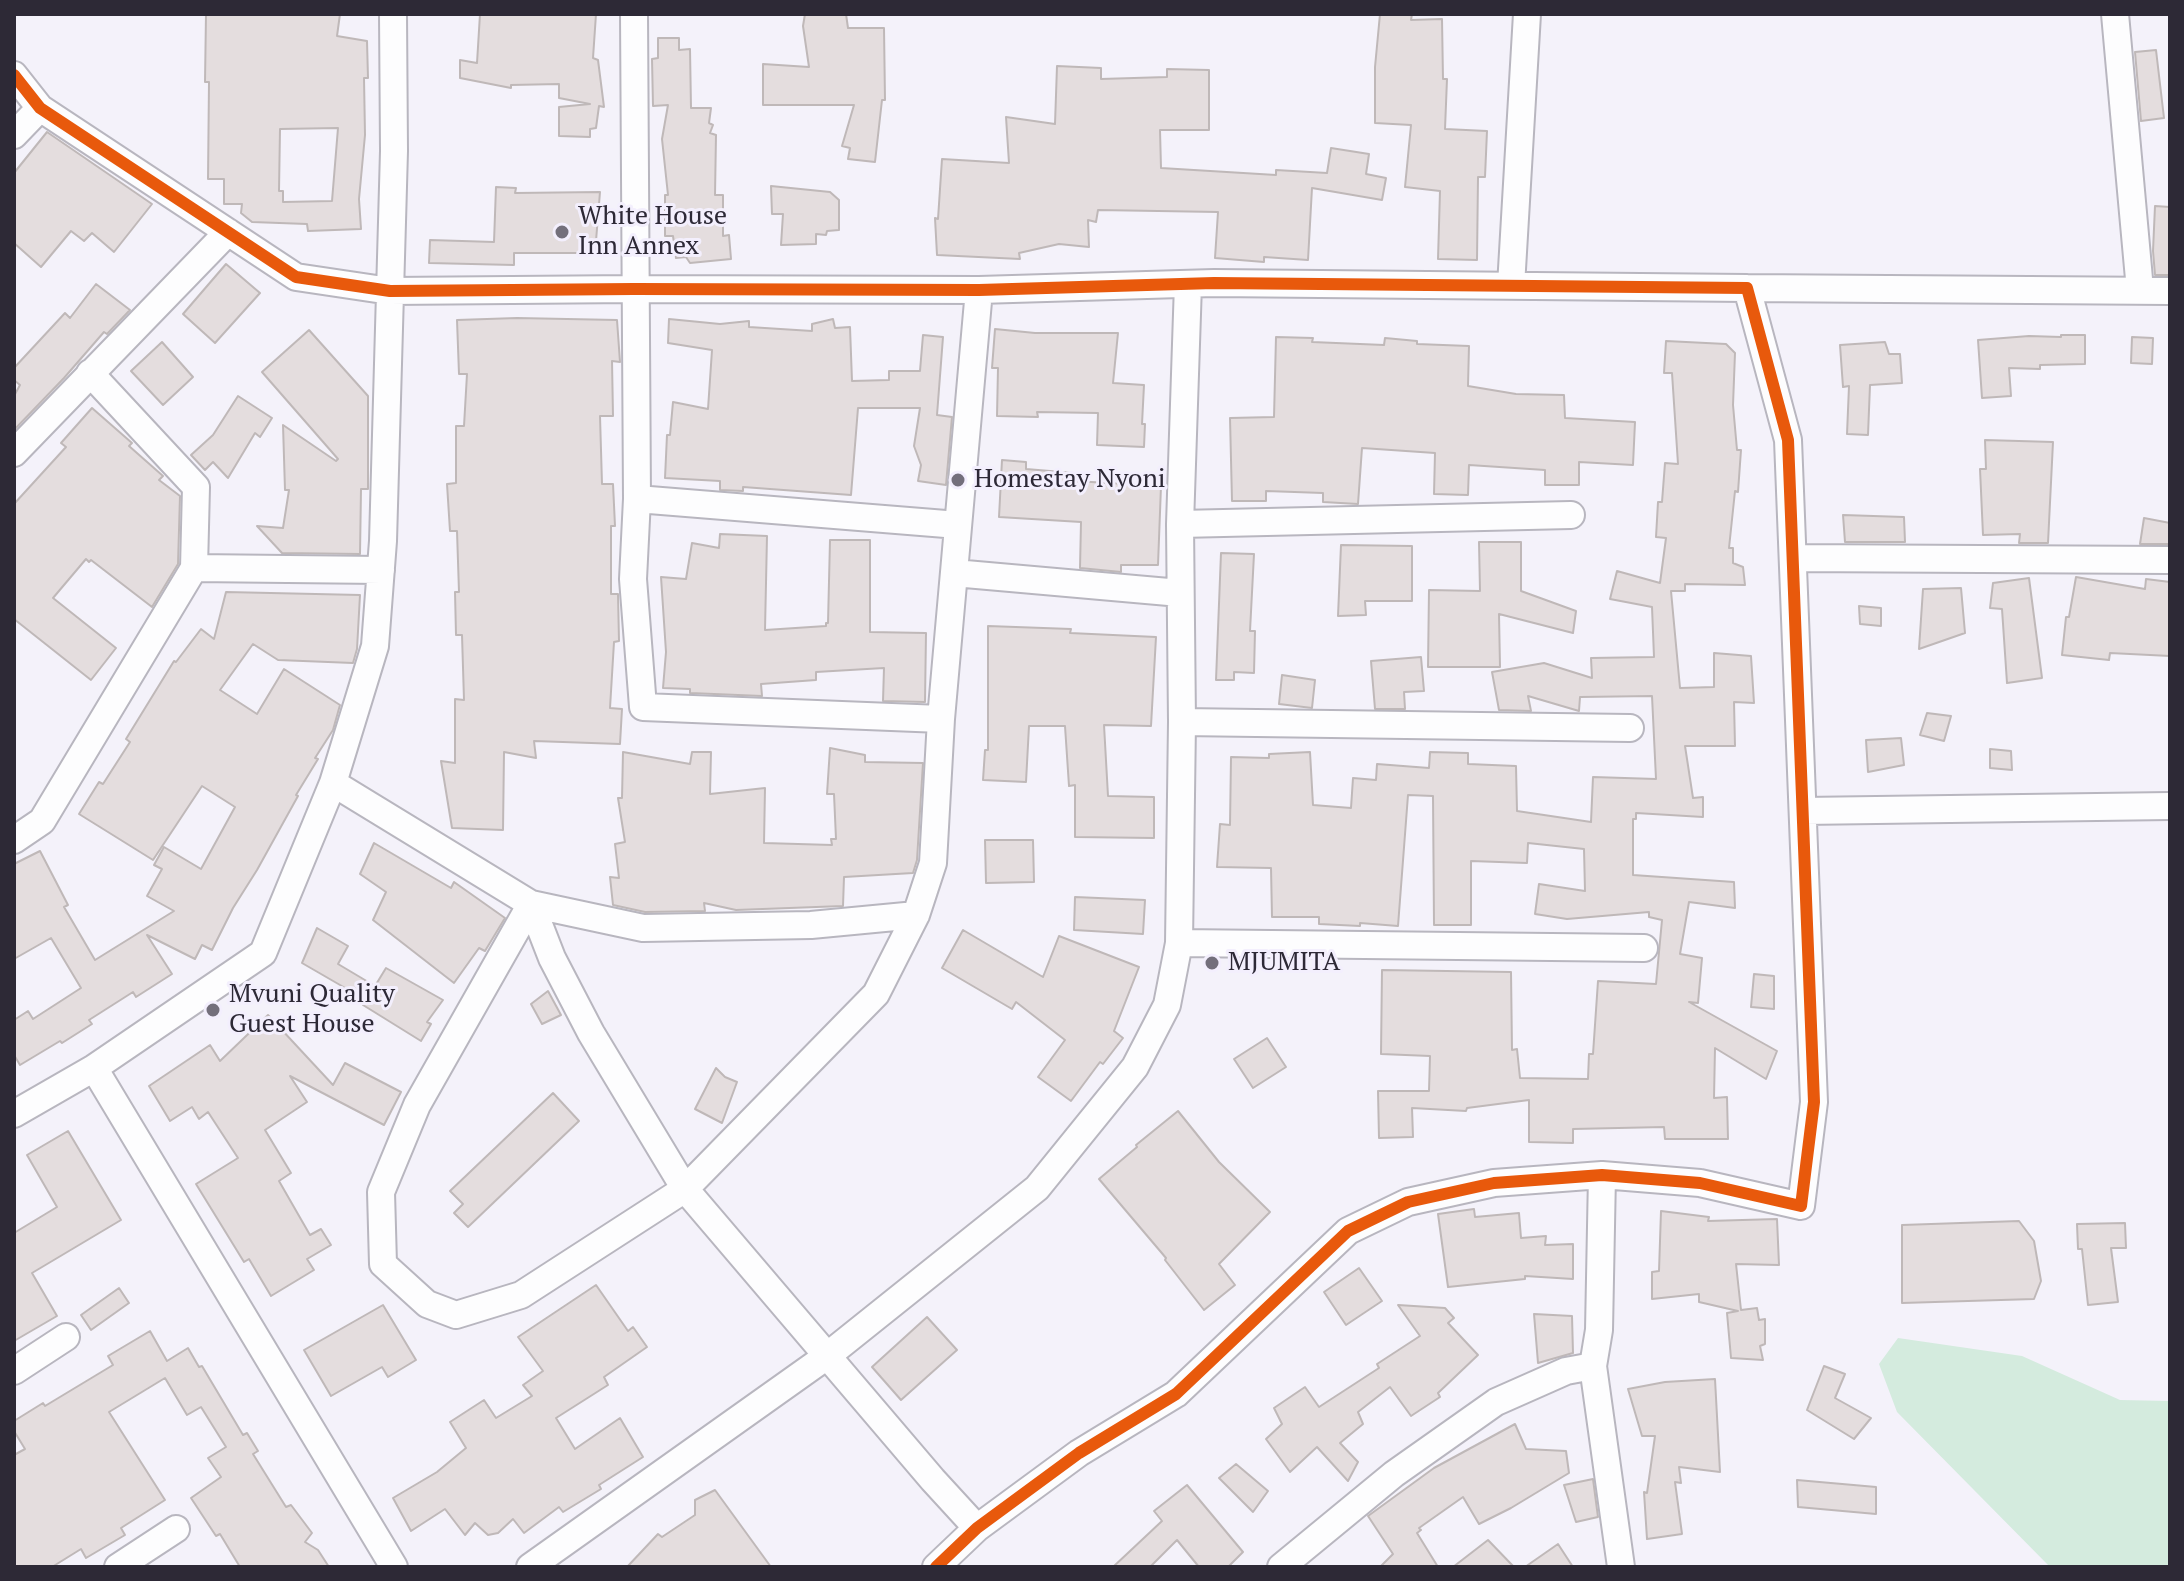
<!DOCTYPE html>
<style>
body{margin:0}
#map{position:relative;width:2184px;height:1581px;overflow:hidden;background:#f4f2fa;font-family:"PT Serif",serif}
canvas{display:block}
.frame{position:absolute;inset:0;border:16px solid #2d2936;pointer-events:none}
</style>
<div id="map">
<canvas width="2184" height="1581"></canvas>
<div class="frame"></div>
</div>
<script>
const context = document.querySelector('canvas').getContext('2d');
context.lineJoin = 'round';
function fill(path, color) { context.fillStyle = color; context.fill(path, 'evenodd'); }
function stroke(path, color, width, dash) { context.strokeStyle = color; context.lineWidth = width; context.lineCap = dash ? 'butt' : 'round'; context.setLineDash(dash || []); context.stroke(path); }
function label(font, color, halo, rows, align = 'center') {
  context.font = font + ' "PT Serif",serif'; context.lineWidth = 6; context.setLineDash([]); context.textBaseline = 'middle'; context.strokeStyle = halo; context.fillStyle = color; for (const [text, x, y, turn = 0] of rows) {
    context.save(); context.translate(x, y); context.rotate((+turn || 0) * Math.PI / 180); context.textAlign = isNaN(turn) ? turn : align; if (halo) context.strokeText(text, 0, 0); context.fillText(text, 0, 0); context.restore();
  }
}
const green = new Path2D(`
 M1898,1338l124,18 98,44 50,1v166h-120l-153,-155 -18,-48z`);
const building = new Path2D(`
 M206,14h134l-3,22 30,5 1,37h-4l1,57 -6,64 2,30 -53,2 -1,-7 -55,-2 -11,-9 1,-9h-18v-25h-16l1,-97h-4zM338,128l-6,73 -49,1v-11h-4l1,-62z
 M480,14h116l-3,44 5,2 6,47 -5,-1 -3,22 -6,1v8l-31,-1v-29l31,-3 -31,-6v-14l-48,1v3l-51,-10v-18l17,3z
 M805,14h41l2,14h36l1,72h-3l-7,62 -27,-3 2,-11 -8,-2 12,-41h-91v-41l46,3 -6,-41z
 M1380,14h32l-1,6 31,-1 1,60h4l-2,50 42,2 -2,46h-7l-1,83 -39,-1 2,-68 -35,-4 6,-62 -36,-2v-56z
 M658,38h21v12l11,-1 1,59h20l-2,15 4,2 -3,8 6,2 -1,60h8v41l6,-1 2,24 -41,4 -4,-6 -10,1 -3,-22h-8v-41h3l-6,-56 6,-34 -15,1 -1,-47 6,-1z
 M2156,50l8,68 -23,3 -6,-69z
 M1057,66l44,2v11l66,-2v-8l42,1v60h-49l1,38 115,7v-5l51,3 4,-25 38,6 -3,20 20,4 -4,22 -70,-12 -4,72 -44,-3v5l-49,-4 3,-46 -120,-2 -2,12 -8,-2 1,27 -30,-3 -40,9 1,6 -83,-4 -2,-37 3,1 4,-60 67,4 -3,-46 49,7z
 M47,132l105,72 -38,48 -22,-19 -8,8 -13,-10 -30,36 -27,-24v-70z
 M771,186l59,6 9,8v30l-12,1 -1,4 -10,-1v10l-35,1 2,-31h-11z
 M496,187l20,1 -1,5 85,-1 -5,61h-81v12l-85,-2 1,-23 64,2z
 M2155,206l15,1v68h-15l-2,-24z
 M226,264l34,29 -45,50 -32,-29z
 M96,284l34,26 -23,24 -3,-2 -40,46 -50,52v-34l6,-11 -6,-5v-12l51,-55 5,5z
 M517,318l100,2 3,42 -8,-1 1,55h-13l2,68h11l2,42h-4v68h7l1,47 -5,1 -4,66 12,1 -2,35 -86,-3 2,17 -32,-6 -1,78 -51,-2 -11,-67 14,2v-64l9,1 -2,-65h-6l-1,-43h4l-2,-61h-7l-3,-47 9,-1v-57h8l3,-52h-8l-2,-54z
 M669,319l51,5 29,-3v6l63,4v-7l21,-5 2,9 15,-1 2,54 37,-1v-9h31l3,-36 20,2 -6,78 15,2 -6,68 -28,-4 3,-16 -7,-19 6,-38h-62l-7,87 -108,-8v4l-23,-1v-9l-55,-3 2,-43h3l3,-33 35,7 4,-59 -44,-7z
 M995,329l40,4h83l-5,50 31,2 -2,39h3l-1,23 -47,-2 1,-32 -61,-1 1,5 -41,-1 1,-48h-6z
 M309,330l59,66v93h-7l-1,65 -78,-1 -25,-27 26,2 6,-38h-4l-2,-65 53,36 2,-2 -76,-87z
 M2061,335h24v29l-45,1v4l-31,-1 2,28 -29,2 -4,-58 51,-4 32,1z
 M1276,337l37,1 -1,4 72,3 1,-7 32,3v3l52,2 -1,40 48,8 48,1 1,23 70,4 -2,43 -54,-3v23h-34v-15l-76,-5 -1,30 -34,-1 1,-41 -73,-5 -4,56 -35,-2v-9l-57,-2v10h-34l-2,-83 44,-1z
 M2132,337l21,1 -1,26 -21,-1z
 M1666,341l60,3 9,9 -2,52 4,45h4l-3,42 -3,-1 -6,57h4v15l10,4 2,18 -60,-1v7h-14l9,97 34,-1v-34l37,3 3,47 -20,-1 1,44h-50l8,52 10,-1v20l-67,-4v6h-3v56l101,7 1,26 -46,-6 -9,52 22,4 -4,45 -9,-1 88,49 -11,28 -51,-31 -1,50 13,-1 1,42h-63l-1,-12 -91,2v14l-44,-1v-42l-62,8 -1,3 -54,-3 1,29 -34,1 -1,-47h51l1,-35 -49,-2 1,-84 129,2 1,78 5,-1 3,29 68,1 1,-25h4l5,-73 58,3 6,-64 -13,-3v-5l-82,7 -32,-5 4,-30 46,7 -1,-42 -56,-6 -1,20 -56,-2v64h-37l-1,-129 -25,-1 -10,131 -38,-3v3l-41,-2v-7h-47l-1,-49 -54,-1 3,-43 10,1 1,-68 38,1v-4l41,-2 3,53 38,3 2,-30 23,2 1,-16 52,4 1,-16 38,1v11l48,2 1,45 74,11 2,-45 63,2 -4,-83 -72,1 -1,14 -51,-15 3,15 -32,-1 -7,-38 52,-9 48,15 -1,-20 63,-1 -2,-50 -42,-8 7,-28 43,12 6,-45 -10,-1 2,-35h4l3,-39 13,1 -6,-91h-8z
 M162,342l31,35 -30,28 -32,-34z
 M1885,342l4,12h11l2,29 -32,2 -2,50 -21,-1 2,-48 -6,1 -3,-42z
 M238,396l34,22 -12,19 -5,-4 -27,45 -15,-16 -8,8 -14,-15 22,-20z
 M92,408l40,35 -3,3 34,30 -4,4 21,16 -2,68 -26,43 -61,-47 -2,2 -3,-3 -33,39 63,50 -25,32 -77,-61v-115l52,-57 -5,-4z
 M1985,440l68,2 -5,101h-29l1,-9 -37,1 -3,-66h6z
 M1002,460l24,2v7l48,4v8l87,5 -3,79h-37v7l-41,-4 1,-46 -82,-5z
 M1843,515l61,2 1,25h-60z
 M2144,518l26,5v21h-30z
 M720,534l47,2 -2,94 61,-4v-3h2l2,-83h40v92l56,1 -1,69 -42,-1 1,-33 -68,4v8l-55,4 1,12 -72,-3v-4l-27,-1 3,-36 -5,-75 25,2 6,-36 27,5z
 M1479,542h42v49l55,20 -3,22 -74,-19 1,53h-72l1,-77 51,1z
 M1341,545l71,1v55h-47l1,14 -28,1z
 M1221,553l33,1 -4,77h5l-1,42 -20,-1v8h-18z
 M2076,577l69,12 1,-10 24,3v74l-60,-3 -1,7 -47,-5 4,-38h3z
 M2029,578l13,100 -35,5 -5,-74 -12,-1 3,-25z
 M1961,588l4,45 -46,16 4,-60z
 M226,592l134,3 -3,54 -4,14 -75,-3 -25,-16 -33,46 37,24 27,-45 56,36 -7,25 -18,28 3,1 -22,36 2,1 -41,74 -24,38 -21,42 -10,-5 -7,14 -48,-24 25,39 -36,23 -3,-5 -44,28 3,4 -30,19 -2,-2 -40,24 -6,-10v-35l14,-9 5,8 48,-31 -30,-50 -37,21v-95l26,-13 28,54 -4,2 31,53 79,-49 -27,-15 15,-27 -8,-4 10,-18 37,22 34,-62 -33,-21 -49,74 -74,-46 20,-32 4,2 27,-42 -4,-3 48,-78 2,1 25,-33 13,10z
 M1859,606l22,2v18l-21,-2z
 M988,626l83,3 -1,4 86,4 -5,89 -47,-1 4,71 46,1v41l-79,-1v-52l-6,1 -4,-60h-36l-3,56 -43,-2 2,-30h3z
 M1421,657l3,34 -20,1 1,17h-30l-4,-48z
 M1282,675l33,5 -3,28 -33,-4z
 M1927,713l24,3 -7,25 -24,-6z
 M1901,738l3,27 -36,7 -2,-32z
 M830,748l35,7v7l58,1 -6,97 -4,13 -69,4 -1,29 -107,4 -32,-7 1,8 -60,1 -32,-7 -3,-28 9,1 -4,-34 10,-2 -7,-44h4l1,-46 67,12 2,-12h19l-1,42 55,-6 -1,55 68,2 -1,-6h5l-2,-45h-7z
 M1990,749l21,2 1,19 -22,-2z
 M985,840h48l1,42 -48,1z
 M374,843l77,45 3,-6 51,36 -20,33 -6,-3 -25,35 -81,-63 13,-28 -26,-18z
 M1075,897l70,3 -2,34 -69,-4z
 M317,928l31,18 -10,18 37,22 11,-18 57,32 -16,22 4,2 -10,17 -58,-36 3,-5 -64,-37z
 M963,930l80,47 16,-41 80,31 -25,64 9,7 -20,26 -3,-2 -29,39 -33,-24 27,-37 -49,-38 -4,7 -70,-41z
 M1754,974l20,2v33l-23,-2z
 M548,991l13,24 -19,9 -11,-20z
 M268,1015l65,70 12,-22 56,29 -17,33 -94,-49 17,26 -42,28 26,43 -12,8 31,54 11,-6 10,16 -24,14 7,11 -43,26 -22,-37 -5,3 -48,-78 42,-26 -30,-46 -9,7 -7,-12 -22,14 -21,-35 61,-41 10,16z
 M1267,1038l19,29 -33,21 -19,-29z
 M716,1068l9,9 12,5 -15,41 -27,-14z
 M553,1093l26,28 -111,106 -14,-14 9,-9 -13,-13z
 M1178,1111l41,51 51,50 -51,52 16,21 -31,25 -39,-50 1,-2 -67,-79 38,-32 -1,-2z
 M68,1131l53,89 -89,53 25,43 -43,25v-108l43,-26 -30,-52z
 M1474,1209l1,8 44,-4 2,25 25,-2 -1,9 28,-1v35l-48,-3v3l-77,8 -10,-73z
 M1661,1211l48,6 -1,4 69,-2 2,46 -43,-1 5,46 16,-2 2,12 6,-1v25l-5,2 3,14 -32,-2 -4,-45 11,-2 -39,-9v-8l-47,5v-27l7,-1z
 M2019,1221l15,20 7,40 -7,18 -132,4v-78z
 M2125,1223l1,25h-15l7,54 -30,3 -6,-56h-4l-1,-25z
 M1359,1268l23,33 -36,24 -22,-33z
 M596,1285l32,46 5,-4 14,20 -43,30 4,8 -52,33 19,31 45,-31 23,39 -44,28 2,4 -38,23 -4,-5 -35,26 -11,-14 -15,14 -10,2 -13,-12 -10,12 -20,-26 -34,22 -18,-33 44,-26 29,-24 -16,-26 34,-22 12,18 36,-22 -9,-11 20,-14 -25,-34z
 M119,1288l10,15 -38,27 -10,-15z
 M383,1305l33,55 -28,17 -6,-10 -51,29 -27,-46z
 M1398,1305l47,3 9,10 -6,5 30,32 -40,38 2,4 -29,19 -21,-29 -32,25 5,12 -23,19 18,19 -10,19 -31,-34 -27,25 -24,-33 16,-15 -8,-16 31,-21 14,20 60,-39 -2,-4 43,-28z
 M1534,1314l38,2 1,37 -35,10z
 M927,1317l30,33 -56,50 -29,-33z
 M150,1331l17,30 21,-13 11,19 3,-1 41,69 4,-2 11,18 -5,3 33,53 5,-2 21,28 -7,9 13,8 11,17h-89l-20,-33 -4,2 -25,-38 30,-21 -13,-19 18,-11 -25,-40 -14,8 -22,-37 -56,34 56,88 -44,28 4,7 -39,23 -5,-9 -29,18h-38v-112l11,-6 -11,-18v-10l29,-18 2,3 68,-41 -5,-9z
 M1824,1366l21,8 -10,24 36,20 -17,21 -47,-29z
 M1715,1379l5,93 -41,-5 2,16 -6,-1 7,52 -35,5 -3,-47 3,1 8,-57h-13l-14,-47 37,-7z
 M1515,1424l11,25 40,2 3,22 -58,35 -32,16 -16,-27 -44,31 2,2 -4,3 21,34h-58l13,-13 -25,-38 66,-48z
 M1236,1464l32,27 -15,21 -34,-34z
 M1593,1479l5,38 -22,5 -12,-37z
 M1797,1480l79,7v27l-78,-7z
 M1187,1485l56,67 -15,15h-29l-22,-27 -27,27h-37l49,-46 -8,-10z
 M715,1490l56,77h-144l31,-33 4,3 33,-22v-15z
 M1488,1540l26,27h-61z
 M1558,1544l15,23h-48z`);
const minor = new Path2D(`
 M634,14l3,485 -4,80 10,128 298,12
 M2115,14l25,276
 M14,75l26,33 256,169 94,14 244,-2 345,1 235,-7 533,5 41,152 26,662 -13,104 -101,-23 -98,-8 -108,8 -86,19 -60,29 -172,163 -97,59 -102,75 -41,39
 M14,135l26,-27
 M1511,286l16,-272
 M1747,288l423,3
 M14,453l214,-221
 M637,499l321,26
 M1180,524l391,-9
 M1793,558l377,2
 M194,568l187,2
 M954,573l226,20
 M1182,722l448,6
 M333,783l198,121 112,24 168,-3 105,-10
 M1803,811l367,-5
 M14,840l28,-19 152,-253 2,-81 -106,-114
 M531,904l-114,201 -36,87 2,72 44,40 29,11 65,-20 164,-106 191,-195 40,-79 17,-52 8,-144 38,-429
 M531,904l21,54 39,75 94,156 248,291 44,48
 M1179,943l465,5
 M94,1068l300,499
 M14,1114l80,-46 169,-115 70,-170 42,-137 8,-105 11,-390 -1,-137
 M1593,1366l28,201
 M14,1371l52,-34
 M118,1567l58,-38
 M530,1567l297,-211 210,-168 98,-121 32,-62 12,-62 3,-221 -2,-198 8,-240
 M1281,1567l113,-93 102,-72 70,-31 27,-5 6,-36 3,-155`);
const cycleway = new Path2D(`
 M14,75l26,33 256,169 94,14 244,-2 345,1 235,-7 533,5 41,152 26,662 -13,104 -101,-23 -98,-8 -108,8 -86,19 -60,29 -172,163 -97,59 -102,75 -41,39`);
const markers = [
 [562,232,8,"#736f7b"],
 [958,480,8,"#736f7b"],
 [1212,963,8,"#736f7b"],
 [213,1010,8,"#736f7b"]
];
const poiNames = [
 ["White House",578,217],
 ["Inn Annex",578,247],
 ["Homestay Nyoni",974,480],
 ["MJUMITA",1228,963],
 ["Mvuni Quality",229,995],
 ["Guest House",229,1025]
];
fill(green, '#d4ebde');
fill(building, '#e4ddde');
stroke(building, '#bfb8b8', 2);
stroke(minor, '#b8b6bf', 30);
stroke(minor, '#fdfdfe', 26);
stroke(cycleway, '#e8590c', 12);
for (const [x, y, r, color] of markers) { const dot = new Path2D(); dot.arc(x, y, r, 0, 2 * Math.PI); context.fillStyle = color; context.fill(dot); stroke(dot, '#f3effd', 3); }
label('26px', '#2d2936', '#f3effd', poiNames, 'left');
</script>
